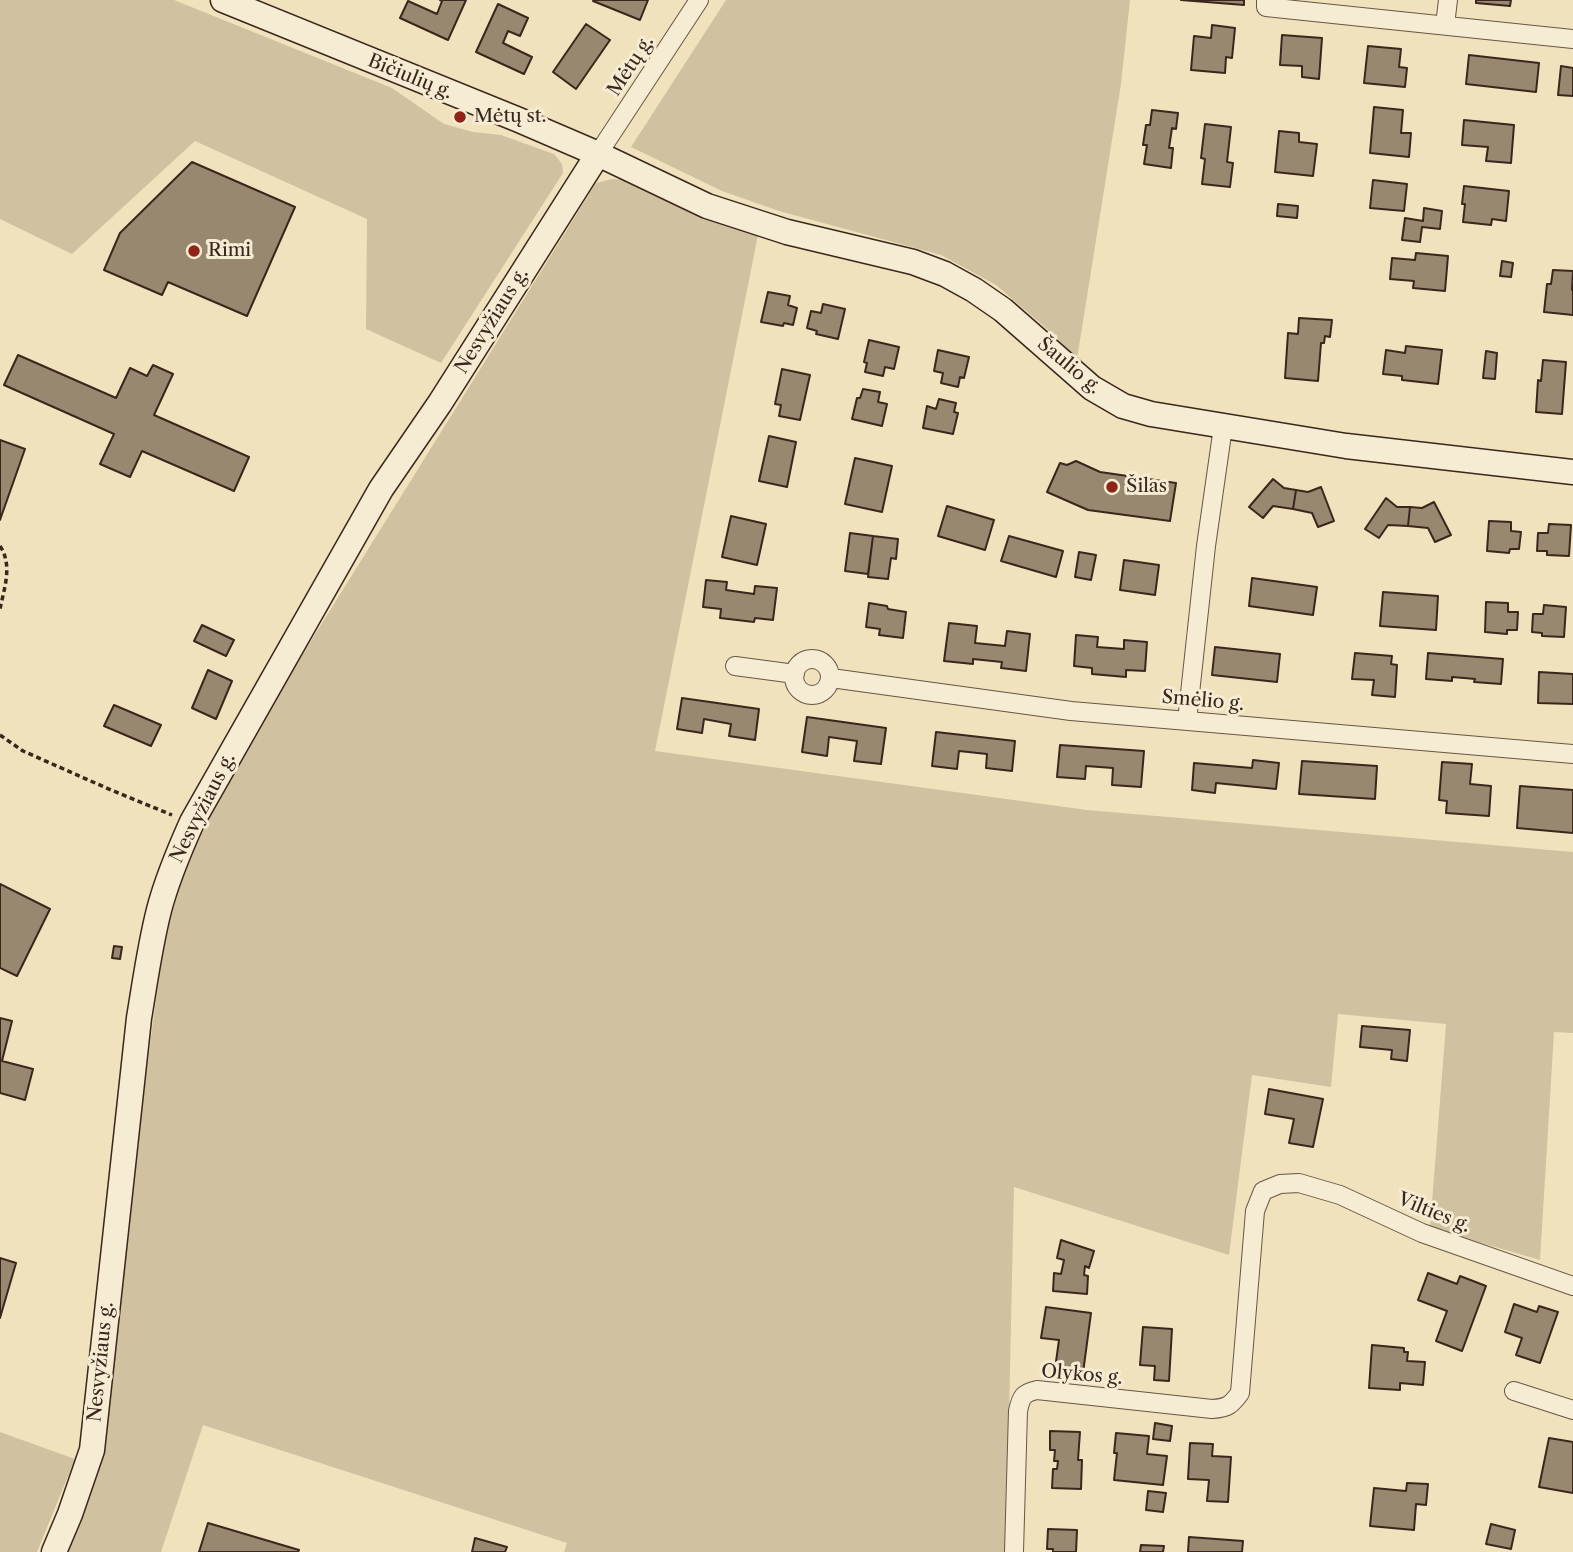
<!DOCTYPE html>
<meta charset="utf-8">
<style>
body{margin:0}
canvas{display:block;background:#efe2bc}
</style>
<canvas width="1573" height="1552"></canvas>
<script>
const context = document.querySelector('canvas').getContext('2d');
context.lineJoin = 'round';
function fill(path, color) { context.fillStyle = color; context.fill(path, 'evenodd'); }
function stroke(path, color, width, dash) { context.strokeStyle = color; context.lineWidth = width; context.lineCap = dash ? 'butt' : 'round'; context.setLineDash(dash || []); context.stroke(path); }
function label(font, color, halo, rows, align = 'center') {
  context.font = font + ' "Libre Caslon Text",serif'; context.lineWidth = 6; context.setLineDash([]); context.textBaseline = 'middle'; context.strokeStyle = halo; context.fillStyle = color; for (const [text, x, y, turn = 0] of rows) {
    context.save(); context.translate(x, y); context.rotate((+turn || 0) * Math.PI / 180); context.textAlign = isNaN(turn) ? turn : align; if (halo) context.strokeText(text, 0, 0); context.fillText(text, 0, 0); context.restore();
  }
}
const green = new Path2D(`
 M0,0h174l218,88 52,36 29,8 28,3 53,19 8,10 1,9 -122,190 -75,-34 1,-110 -172,-78 -123,113 -72,-35z
 M726,0h404l-9,84 -44,275 -30,-30 -51,-44 -55,-30 -162,-44 -57,-20 -91,-44z
 M612,179l15,1 68,33 63,22 -103,516 432,59 486,42v181l-19,-1 -14,228 -110,-32 16,-204 -108,-10 -7,73 -79,-12 -23,180 -215,-68 -8,365h-442l3,-9 -364,-118 -42,127h-95l22,-50 12,-41 8,-45 17,-180 38,-291 21,-74 24,-61 32,-55 356,-572z
 M0,1432l75,27 -38,93h-37z`);
const building = new Path2D(`
 M440,0h26l-18,40 -48,-22 8,-17 29,13 5,-13z
 M594,0h54l-8,20 -47,-19z
 M1181,0h63v5z
 M1476,0h35l-1,6 -34,-3z
 M498,4l30,14 -8,18 -12,-5 -5,12 29,14 -8,17 -48,-22z
 M586,24l24,16 -34,49 -23,-17z
 M1212,25l23,3 -3,30 -6,-1 -1,16 -34,-3 3,-34 17,2z
 M1282,35l40,3 -3,41 -17,-2v-11l-22,-1z
 M1368,46l33,3 -2,18 8,1 -2,19 -41,-4z
 M1469,55l70,8 -3,29 -70,-8z
 M1561,66l12,2v28l-15,-1z
 M1374,107l29,3 -2,23h10l-2,24 -39,-4z
 M1152,110l26,3 -2,16 -4,-1 -3,20h4l-2,20 -27,-4 3,-19h-4l3,-20h4z
 M1464,120l50,5 -3,38 -25,-2 2,-14 -26,-2z
 M1205,124l26,3 -4,35 6,1 -3,24 -28,-3 3,-25 -4,-1z
 M1279,131l20,2v9l18,2 -4,32 -38,-4z
 M192,162l103,45 -48,109 -79,-34 -6,13 -58,-25 16,-37z
 M1373,180l34,4 -3,27 -34,-3z
 M1464,186l45,5 -3,30 -14,-2 -1,6 -28,-3 2,-18h-3z
 M1278,204l20,2 -1,12 -20,-2z
 M1424,208l18,3 -2,18 -18,-2 -2,15 -18,-2 3,-22 18,3z
 M1416,253l32,3 -3,35 -32,-3 1,-7 -24,-2 2,-21 23,2z
 M1502,261l11,2 -2,14 -11,-1z
 M1553,270l20,1 -1,19h1v25l-29,-3 3,-28h4z
 M768,292l22,4 -2,9 9,3 -4,17 -9,-2 -1,3 -22,-4z
 M823,304l22,5 -7,30 -22,-5 1,-3 -10,-3 4,-17 10,2z
 M1299,318l33,2 -2,17 -5,-1 -1,7h-3l-3,38 -33,-3 3,-45 10,1z
 M869,340l30,7 -5,22 -9,-2 -2,9 -18,-4 2,-9 -3,-1z
 M1406,346l36,4 -4,34 -36,-4v-4l-19,-2 3,-24 19,3z
 M938,350l31,7 -5,21 -4,-1 -2,10 -17,-4 2,-10 -9,-2z
 M1486,351l11,2 -2,26 -12,-1z
 M18,355l98,43 14,-30 17,8 6,-11 20,9 -19,41 95,42 -15,34 -92,-40 -12,26 -30,-13 14,-30 -110,-49z
 M1543,360l23,2 -4,52 -26,-2 2,-32 3,1z
 M782,369l28,6 -10,45 -21,-4 2,-11 -6,-1z
 M863,389l17,3 -2,10 9,2 -5,22 -30,-7 5,-21h3z
 M939,399l17,4 -2,9 4,1 -5,21 -30,-6 4,-22 9,3z
 M769,436l27,6 -9,45 -28,-6z
 M0,440l25,9 -25,71z
 M855,458l37,8 -10,46 -37,-8z
 M1076,461l24,11 76,11 -6,38 -82,-11 -41,-18 13,-29 7,2z
 M1273,479l11,9 12,2 -3,19 -20,-3 -10,12 -14,-11z
 M1321,487l13,34 -16,6 -6,-14 -19,-4 3,-19 12,2z
 M1386,498l11,9h13l-2,19 -20,-1 -9,13 -14,-9z
 M1434,502l17,33 -16,7 -7,-14 -20,-2 2,-19 12,1z
 M947,506l47,14 -9,30 -47,-14z
 M731,516l35,8 -9,41 -35,-8z
 M1489,521l22,1v9l10,1 -2,17h-9l-1,4 -22,-2z
 M1549,524l22,1 -2,31 -22,-1v-4h-10l1,-18h10z
 M850,533l23,3 -5,38 -23,-3z
 M873,536l25,3 -2,20 -5,-1 -3,21 -20,-2z
 M1009,536l54,15 -7,26 -55,-16z
 M1079,552l17,3 -5,25 -16,-3z
 M1124,560l35,5 -4,30 -35,-5z
 M1252,578l65,9 -4,28 -64,-9z
 M706,580l21,2 -1,8 28,4 1,-8 22,2 -4,32 -18,-2 -1,4 -34,-4 1,-9 -18,-2z
 M1383,592l55,4 -2,34 -56,-4z
 M1486,602l22,1v9h10l-1,18h-10v4l-22,-2z
 M869,603l18,3 1,3 18,3 -3,26 -24,-3 1,-6 -14,-2z
 M1544,605l22,2 -2,30 -22,-1v-3l-10,-1 1,-18h10z
 M949,623l28,3 -2,17 30,3 2,-15 23,3 -4,37 -25,-3 1,-6 -29,-3v5l-29,-3z
 M202,625l32,15 -8,16 -32,-15z
 M1076,635l22,2 -1,10 27,2v-9l23,2 -2,29 -19,-1v7l-34,-3v-6l-18,-2z
 M1215,647l65,7 -3,28 -65,-7z
 M1355,653l37,3 -1,8 6,1 -2,32 -23,-2 2,-15 -22,-1z
 M1428,653l75,6 -2,25 -27,-2 1,-3 -11,-1 -12,-1v4l-26,-2z
 M208,670l24,11 -16,38 -24,-11z
 M1539,672l34,2v30l-35,-1z
 M682,698l77,11 -4,31 -26,-4 2,-12 -27,-5 -2,14 -25,-4z
 M114,705l47,20 -10,21 -47,-20z
 M807,717l79,11 -5,36 -27,-3 3,-20 -28,-4 -2,19 -25,-4z
 M936,732l79,9 -3,30 -26,-3 1,-14 -28,-3 -2,18 -25,-3z
 M1060,745l84,6 -3,36 -29,-2 1,-17 -27,-2 -1,13 -28,-2z
 M1253,760l26,3 -3,26 -60,-6 -1,10 -23,-3 2,-27 58,5z
 M1302,761l75,5 -2,33 -76,-5z
 M1442,762l30,2 -2,20 21,2 -2,30 -43,-3 1,-12 -8,-1z
 M1520,786l53,4v43l-56,-5z
 M0,884l50,25 -33,67 -17,-8z
 M114,946l8,1 -2,12 -8,-1z
 M0,1018l12,3 -10,40 31,8 -8,31 -25,-7z
 M1362,1026l48,4 -3,31 -16,-2 1,-9 -32,-3z
 M1269,1089l54,10 -10,48 -24,-4 5,-24 -29,-5z
 M1061,1240l33,11 -5,17 -4,-2 -1,9 4,1 -1,18 -34,-3 1,-18 7,1 3,-14 -7,-2z
 M0,1258l16,5 -16,55z
 M1428,1273l29,11 3,-8 26,10 -24,65 -26,-10 11,-30 -29,-11z
 M1514,1304l23,8 2,-6 19,6 -18,51 -24,-8 6,-17 -17,-6z
 M1046,1307l45,6 -8,60 -28,-4 4,-29 -18,-2z
 M1143,1327l29,2 -3,52 -15,-1 1,-14 -15,-1z
 M1372,1345l32,3v4h4l-1,9 18,1 -2,23 -23,-2v7l-31,-2z
 M1155,1423l17,3 -2,15 -17,-2z
 M1050,1431l30,1 -2,28h4l-1,29 -29,-1 1,-19h4l1,-8h-4l1,-11h-5z
 M1116,1433l33,3 -2,18 20,2 -4,29 -49,-5 3,-27h-3z
 M1549,1438l24,4v51l-34,-6z
 M1190,1443l23,1 -1,12 19,1 -3,45 -21,-1 2,-21 -21,-1z
 M1407,1483l21,1 -2,21 -10,-1 -2,26 -44,-4 4,-38 32,3z
 M1148,1491l18,2 -3,19 -17,-2z
 M208,1523l91,27 -1,2h-99z
 M1491,1524l24,6 -4,19 -25,-5z
 M1048,1529l29,1 -1,22h-23v-3h-6z
 M1189,1537l54,4 -1,11h-54z
 M475,1538l32,9 -2,5h-33z
 M1141,1545l23,1 -1,6h-23z`);
const path = new Path2D(`
 M0,546c13,19 4,43 0,63
 M0,735l23,16 88,39 61,25`);
const street = new Path2D(`
 M1266,0v7l307,32
 M1445,25l3,-25
 M598,154l101,-154
 M794 677a18 18 0 1 1 36 0a18 18 0 1 1-36 0Z
 M735,666l60,8
 M831,678l240,33 502,43
 M1187,721l19,-175 17,-119
 M1514,1391l59,19
 M1014,1552l4,-141c3,-14 5,-18 19,-21l175,19c16,-1 19,-4 28,-16l15,-182 8,-20 17,-7 19,-1 41,12 82,38 151,53`);
const secondary = new Path2D(`
 M223,0l296,120 79,34 109,52 80,26 126,30 32,12 29,16 29,20 89,78 31,18 28,8 195,32 227,26
 M54,1552l16,-38 22,-64 47,-432c6,-36 11,-73 20,-108 8,-31 20,-59 33,-88l189,-333 59,-86 158,-249`);
const markers = [
 [460,117,7,"#8f2418"],
 [194,251,7,"#8f2418"],
 [1112,487,7,"#8f2418"]
];
const streetNames = [
 ["Mėtų g.",631,66,-57],
 ["Bičiulių g.",410,77,22],
 ["Nesvyžiaus g.",492,321,-58],
 ["Šaulio g.",1069,366,40],
 ["Smėlio g.",1203,701,5],
 ["Nesvyžiaus g.",203,808,-63],
 ["Vilties g.",1434,1213,22],
 ["Nesvyžiaus g.",101,1362,-84],
 ["Olykos g.",1082,1375,5]
];
const poiNames = [
 ["Mėtų st.",474,117],
 ["Rimi",208,251],
 ["Šilas",1126,487]
];
fill(green, '#d0c2a1');
fill(building, '#998870');
stroke(building, '#3b261d', 2);
stroke(street, '#685545', 20);
stroke(secondary, '#3b261d', 27);
stroke(path, '#3b261d', 3.5, [5, 3.5]);
stroke(street, '#f5ecd3', 18);
stroke(secondary, '#f5ecd3', 24);
for (const [x, y, r, color] of markers) { const dot = new Path2D(); dot.arc(x, y, r, 0, 2 * Math.PI); context.fillStyle = color; context.fill(dot); stroke(dot, '#f5ecd3', 2.5); }
label('19px', '#3b261d', '#f5ecd3', streetNames);
label('19px', '#3b261d', '#f5ecd3', poiNames, 'left');
</script>
